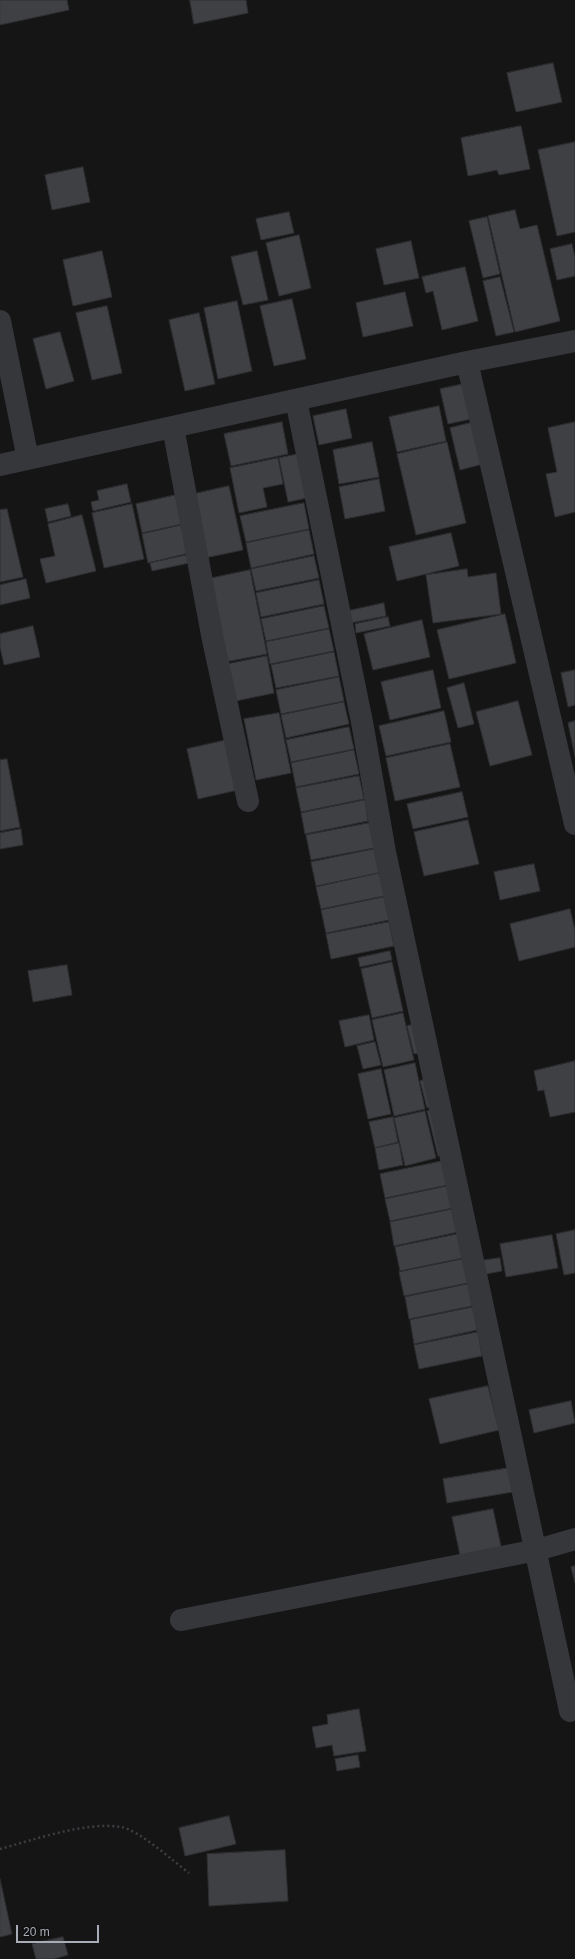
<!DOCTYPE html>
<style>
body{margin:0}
#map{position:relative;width:575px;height:1959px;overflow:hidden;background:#151516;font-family:Arial,sans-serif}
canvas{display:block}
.scale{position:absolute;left:16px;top:1925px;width:83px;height:18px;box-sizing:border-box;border:2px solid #a7acb6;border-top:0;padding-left:5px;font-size:12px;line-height:14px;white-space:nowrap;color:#a7acb6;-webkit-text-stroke:3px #101011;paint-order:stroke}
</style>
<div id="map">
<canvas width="575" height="1959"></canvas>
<div class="scale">20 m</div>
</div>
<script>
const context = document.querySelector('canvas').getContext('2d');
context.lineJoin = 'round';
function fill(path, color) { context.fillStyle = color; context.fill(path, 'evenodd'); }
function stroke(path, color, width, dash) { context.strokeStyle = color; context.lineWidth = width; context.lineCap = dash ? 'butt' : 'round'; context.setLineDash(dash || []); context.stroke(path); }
const building = new Path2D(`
 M0,0h67l2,10 -69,15z
 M190,0h56l2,13 -54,11z
 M553,63l9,39 -46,10 -9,-39z
 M521,126l9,43 -31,6 -2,-5 -29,6 -7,-38z
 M575,142v90l-18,4 -19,-86z
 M83,167l7,35 -38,8 -7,-35z
 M515,210l5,19 17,-4 23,96 -45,11 -27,-116z
 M289,212l5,21 -33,7 -5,-21z
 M487,217l13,57 -17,4 -14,-57z
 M299,235l12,53 -32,8 -13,-53z
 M411,241l8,37 -35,7 -8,-36z
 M572,244l3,13v19l-18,4 -7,-31z
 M102,251l10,46 -39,9 -10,-46z
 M257,251l11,49 -25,5 -12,-48z
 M465,267l13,54 -36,9 -9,-39 -7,2 -4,-16z
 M500,277l14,55 -18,4 -13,-55z
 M405,292l8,34 -50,11 -7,-34z
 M292,299l14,60 -32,7 -14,-60z
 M237,301l15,70 -34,8 -14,-71z
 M107,306l15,67 -30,7 -16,-67z
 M199,313l16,71 -30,7 -16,-71z
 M60,332l14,49 -28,8 -13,-50z
 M469,383l7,35 -28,6 -8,-35z
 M439,406l7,35 -49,11 -8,-35z
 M346,409l6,29 -33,7 -6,-29z
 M478,421l9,42 -27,7 -10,-42z
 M282,422l6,32 -57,12 -7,-32z
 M575,422v90l-20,5 -9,-43 11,-2 -9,-44z
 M372,442l7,35 -40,7 -6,-34z
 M447,442l19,81 -50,12 -19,-81z
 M299,454l8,44 -19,4 -9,-44z
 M278,458l5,26 -20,4 4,19 -28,6 -9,-45z
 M379,479l6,32 -40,8 -6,-32z
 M127,484l4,18 -38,9 -2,-9 8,-2 -2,-9z
 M229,486l14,64 -43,9 -6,-65z
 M176,495l6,29 -40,9 -6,-29z
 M304,503l5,26 -63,13 -6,-26z
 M68,504l3,12 -23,6 -3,-13z
 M132,504l12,55 -40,9 -12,-55z
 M7,509l16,68 -23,5v-72z
 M82,515l14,56 -50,12 -6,-24 15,-3 -7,-32z
 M182,525l7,28 -41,10 -6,-29z
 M309,530l5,24 -63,14 -5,-25z
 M451,533l8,33 -62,15 -8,-34z
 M187,555l2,8 -37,8 -2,-8z
 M314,556l5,22 -63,13 -5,-22z
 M467,569l1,8 28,-4 5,41 -68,9 -7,-48z
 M250,570l17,84 -42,8 -17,-83z
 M26,579l4,19 -30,7v-20z
 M319,580l5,24 -63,13 -5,-24z
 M384,603l2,13 -36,7 -2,-12z
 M324,606l5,22 -63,13 -5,-22z
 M505,614l11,49 -67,16 -12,-49z
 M388,617l2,9 -34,7 -1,-9z
 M422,620l8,37 -57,13 -9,-36z
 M33,626l7,31 -36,8 -4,-18v-13z
 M329,629l5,22 -64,13 -4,-22z
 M334,652l5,24 -63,12 -5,-23z
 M267,656l7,37 -38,8 -8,-37z
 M433,670l8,38 -51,12 -9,-38z
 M575,670v35l-7,2 -7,-34z
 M339,677l5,24 -63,13 -5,-24z
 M464,683l10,41 -16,4 -11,-40z
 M518,701l14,54 -42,11 -14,-54z
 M344,702l5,22 -63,14 -5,-23z
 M444,711l7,31 -65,14 -7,-30z
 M279,713l12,60 -35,7 -12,-61z
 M575,721v36l-7,-34z
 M349,727l5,22 -63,13 -5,-22z
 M227,740l11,50 -40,9 -11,-50z
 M450,744l10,43 -65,14 -9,-43z
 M354,750l5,24 -63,13 -5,-24z
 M7,759l13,68 -20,4v-71z
 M359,776l5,23 -63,13 -5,-24z
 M462,792l6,25 -55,12 -6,-25z
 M365,800l3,21 -63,13 -4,-21z
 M468,820l11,44 -55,12 -10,-44z
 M369,823l5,25 -63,12 -5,-25z
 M21,829l2,16 -23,4v-16z
 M374,849l5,24 -63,13 -5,-24z
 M534,864l6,27 -40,9 -6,-28z
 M380,873l4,23 -63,13 -5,-22z
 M384,897l5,23 -63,13 -5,-23z
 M570,909l5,21v17l-56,14 -9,-37z
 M389,922l5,24 -63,13 -5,-25z
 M390,951l2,9 -32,7 -2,-9z
 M392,962l11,49 -31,7 -11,-49z
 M67,965l5,30 -39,7 -5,-31z
 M403,1013l11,47 -31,7 -11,-47z
 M369,1015l5,25 -29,7 -6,-26z
 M420,1023l6,28 -12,3 -7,-28z
 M375,1042l6,23 -18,4 -6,-23z
 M575,1061v51l-25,5 -6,-27 -6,1 -4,-20z
 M415,1063l10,46 -31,7 -10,-46z
 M381,1069l10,45 -23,5 -10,-45z
 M430,1078l7,28 -10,2 -7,-27z
 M437,1108l11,46 -10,2 -11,-45z
 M425,1111l11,47 -31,8 -11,-48z
 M393,1117l5,25 -23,6 -6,-26z
 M399,1143l4,22 -24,5 -4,-22z
 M443,1161l5,24 -63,13 -5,-24z
 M448,1186l5,22 -63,13 -5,-22z
 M453,1209l5,23 -64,14 -4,-24z
 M575,1230v43l-11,2 -8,-41z
 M458,1234l5,24 -63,13 -5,-24z
 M552,1235l6,33 -52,9 -6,-33z
 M500,1258l2,13 -21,4 -2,-14z
 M463,1259l5,24 -64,13 -5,-24z
 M468,1284l4,22 -63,13 -4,-22z
 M473,1307l4,23 -63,14 -4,-24z
 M478,1332l4,24 -63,13 -5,-24z
 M488,1386l11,44 -59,14 -11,-45z
 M571,1401l4,22 -41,10 -5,-23z
 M509,1468l4,24 -66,11 -4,-24z
 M493,1509l9,42 -41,9 -9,-43z
 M575,1566v17l-4,-16z
 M359,1709l7,42 -32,5 -2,-11 -16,3 -4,-21 16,-3 -1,-9z
 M358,1755l2,12 -23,4 -2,-12z
 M229,1816l7,28 -51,12 -6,-28z
 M285,1850l3,51 -79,5 -2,-52z
 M0,1879l12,55 -12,3z
 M63,1937l5,18 -14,4h-18l-4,-15z`);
const path = new Path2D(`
 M0,1849c33,-9 87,-28 121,-22 18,3 52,34 68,46`);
const street = new Path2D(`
 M0,321l28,138
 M467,362l108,462
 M296,400l66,322 23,130 185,859
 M173,427l40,213 35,161
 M0,465l467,-103 108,-21
 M181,1620l356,-70 38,-11`);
fill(building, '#3f4043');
stroke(building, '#2f2f32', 1);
stroke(path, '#3c3e42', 2.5, [2, 3]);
stroke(street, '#36373b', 22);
</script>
